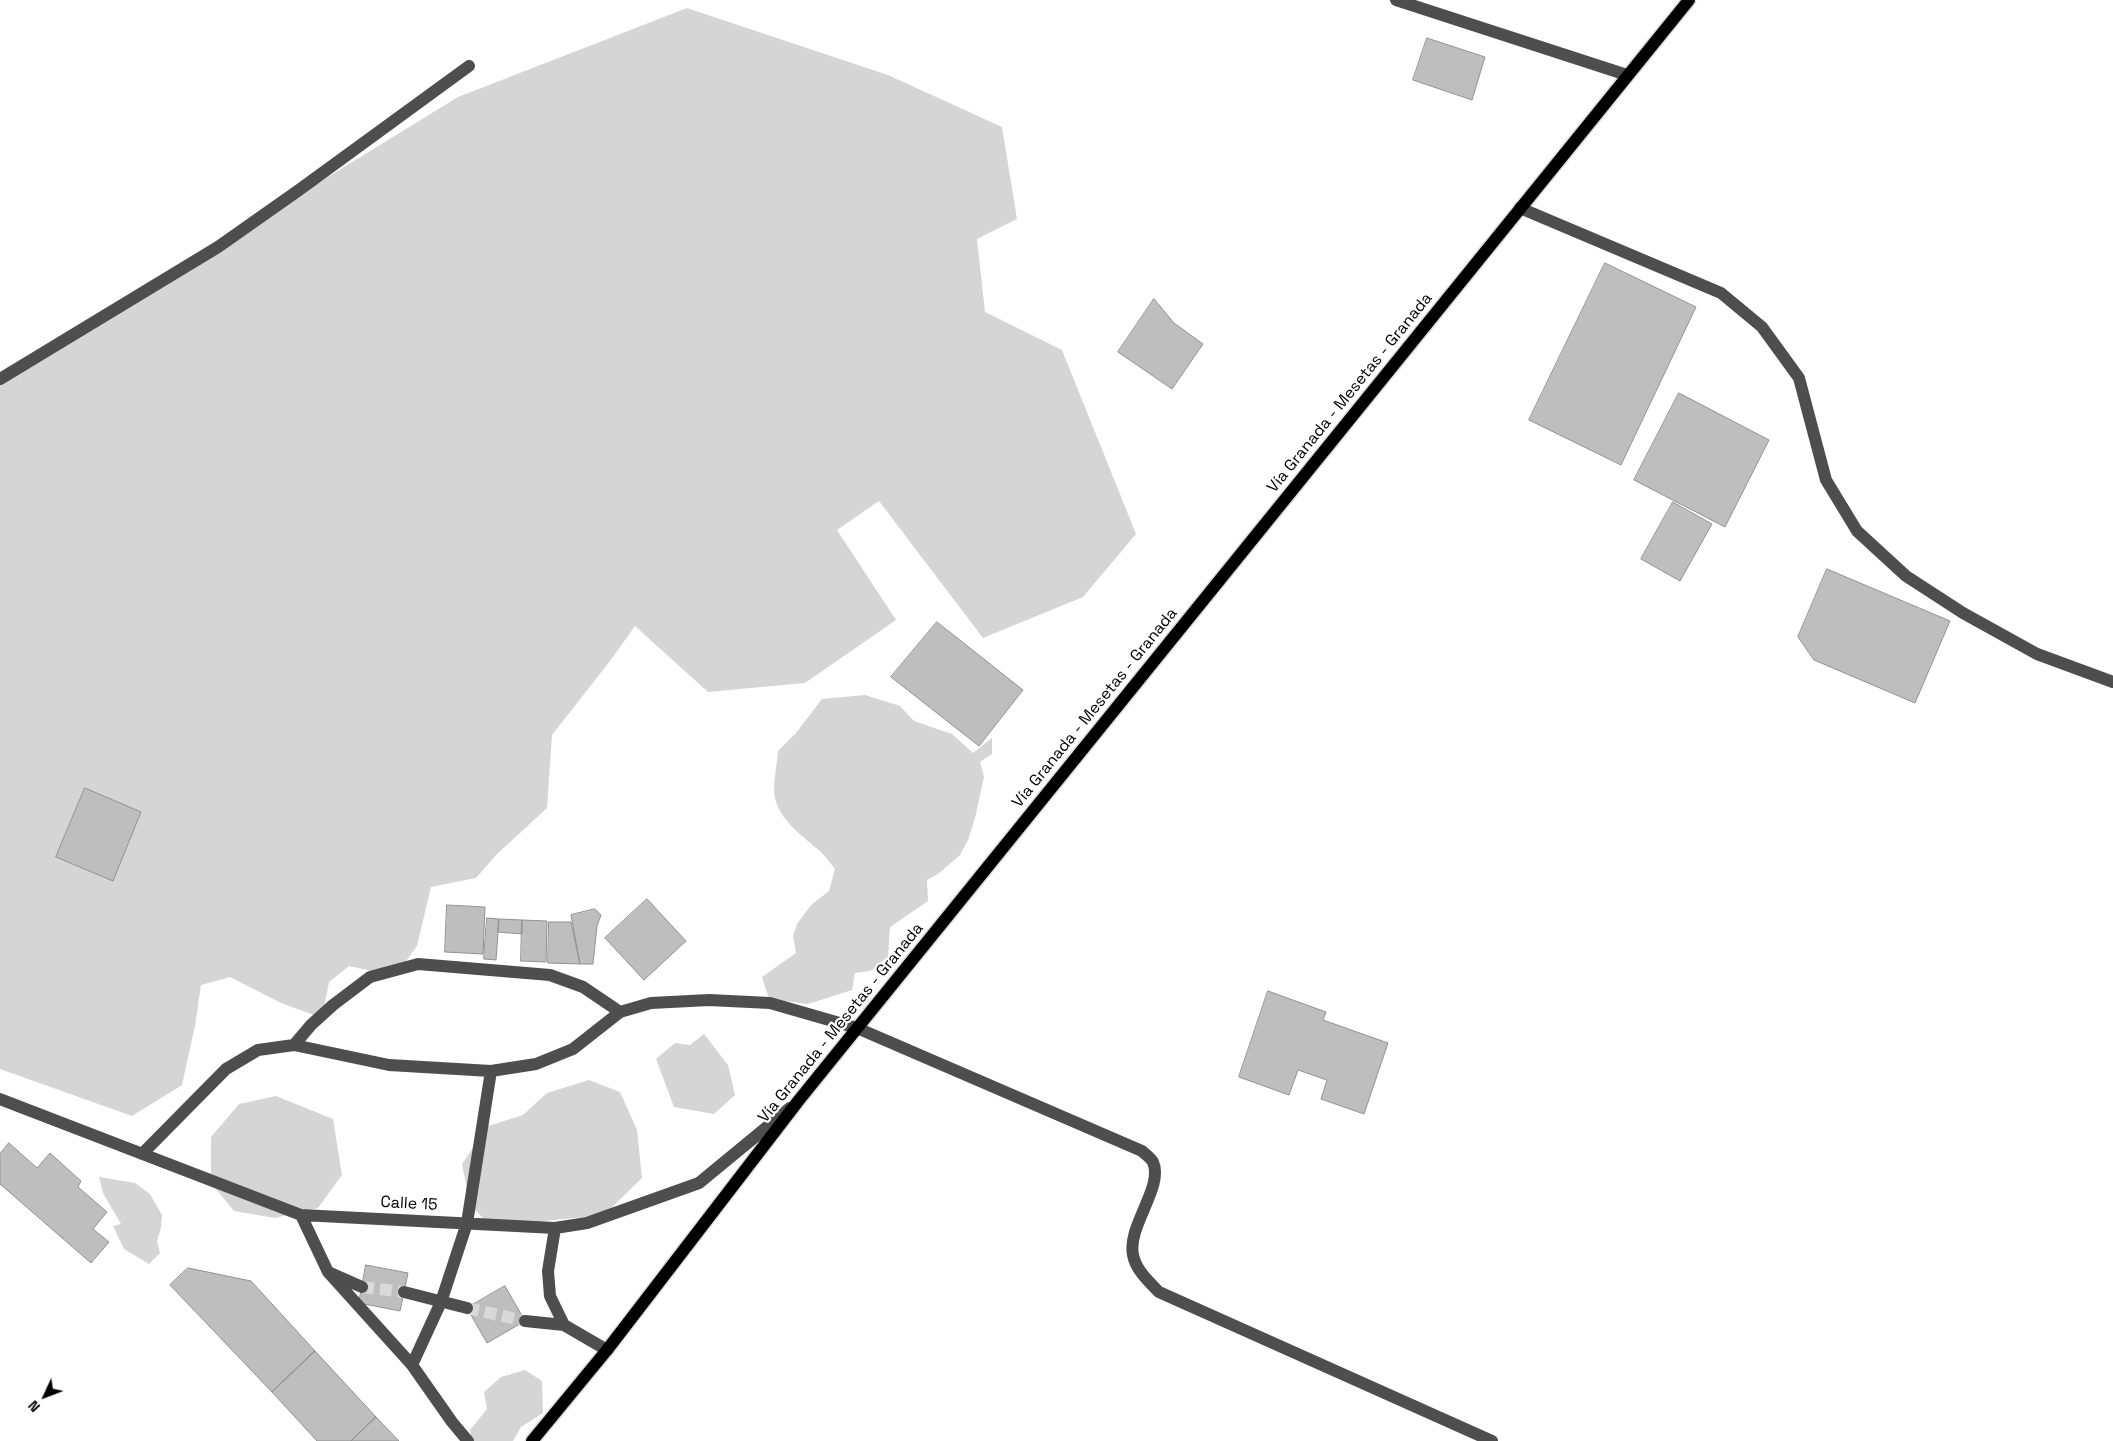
<!DOCTYPE html>
<meta charset="utf-8">
<style>
body{margin:0}
#map{position:relative;width:2113px;height:1441px;overflow:hidden;background:#fff;font-family:"Space Grotesk",sans-serif}
canvas{display:block}
.north{position:absolute;left:20px;top:1371px;width:50px;height:50px;-webkit-text-stroke:4px #fff;paint-order:stroke;rotate:227deg;font-size:14px;font-weight:700;line-height:20px;text-align:center;color:#000}
.north::after{content:'';display:block;margin:auto;width:18px;height:22px;background:#000;clip-path:polygon(50% 0,100% 100%,50% 72%,0 100%)}
</style>
<div id="map">
<canvas width="2113" height="1441"></canvas>
<div class="north">N</div>
</div>
<script>
const context = document.querySelector('canvas').getContext('2d');
context.lineJoin = 'round';
function fill(path, color) { context.fillStyle = color; context.fill(path, 'evenodd'); }
function stroke(path, color, width, dash) { context.strokeStyle = color; context.lineWidth = width; context.lineCap = dash ? 'butt' : 'round'; context.setLineDash(dash || []); context.stroke(path); }
function label(font, color, halo, rows, align = 'center') {
  context.font = font + ' "Space Grotesk",sans-serif'; context.lineWidth = 4.5; context.setLineDash([]); context.textBaseline = 'middle'; context.strokeStyle = halo; context.fillStyle = color; for (const [text, x, y, turn = 0] of rows) {
    context.save(); context.translate(x, y); context.rotate((+turn || 0) * Math.PI / 180); context.textAlign = isNaN(turn) ? turn : align; if (halo) context.strokeText(text, 0, 0); context.fillText(text, 0, 0); context.restore();
  }
}
const green = new Path2D(`
 M687,8l201,67 114,52 15,92 -40,20 8,73 77,38 74,184 -53,63 -100,41 -104,-137 -42,29 59,90 -91,63 -97,9 -73,-66 -25,35 -58,74 -5,73 -50,46 -21,24 -45,9 -14,59 -13,18 -28,8 -27,-6 -20,16 -7,36 -41,-15 -51,-26 -29,8 -6,41 -13,59 -50,31 -132,-47v-695l74,-41 384,-236z
 M865,695l35,11 14,15 38,13 21,19 19,-15v16l-12,8 4,15 -9,41 -7,22 -8,15 -22,19 -11,6 1,21 -38,26 -2,30 -18,14 -15,2 -3,17 -44,14 -39,-5 -7,-22 34,-24 -3,-17 4,-12 14,-19 18,-14 6,-22c-5,-6 -10,-13 -15,-18 -18,-15 -46,-35 -46,-61 0,-13 3,-26 4,-39l18,-18 26,-34z
 M704,1034l24,31 7,30 -21,19 -40,-7 -18,-48 19,-16 15,2z
 M589,1080l31,12 17,38 5,48 -38,37 -60,6 -59,-1 -15,-15 -8,-41 26,-38 35,-11 24,-22z
 M276,1096l57,23 9,56 -24,33 -43,10 -41,-7 -23,-28v-46l28,-33z
 M99,1177l36,6 15,11 12,21 -1,13 -4,13 3,12 -11,11 -25,-15 -11,-23 8,-2 -18,-31z
 M525,1370l17,11 1,32 -22,14 -8,14h-41l-2,-11 17,-21 -3,-17 17,-15z`);
const building = new Path2D(`
 M1427,38l58,19 -13,43 -59,-20z
 M1605,263l91,44 -75,158 -92,-45z
 M1154,299l20,24 29,21 -31,45 -54,-37z
 M1679,393l90,47 -44,87 -91,-47z
 M1673,502l39,22 -32,57 -39,-22z
 M1827,569l123,52 -35,82 -101,-43 -16,-23z
 M937,622l86,68 -44,56 -88,-69z
 M85,788l56,24 -28,69 -57,-24z
 M647,899l39,42 -42,39 -39,-42z
 M447,905l38,2 -2,47 -38,-2z
 M595,909l6,6 -4,11 -4,38h-13l-9,-49z
 M487,918l12,1 -3,41 -12,-1z
 M499,919l23,1v14l-24,-2z
 M522,920l25,1 -1,41 -25,-1z
 M549,922h22l9,42 -32,-1z
 M1268,991l58,21 -3,8 65,23 -24,71 -43,-15 6,-19 -29,-10 -9,25 -50,-18z
 M9,1143l28,25 13,-15 31,28 -3,6 29,25 -14,17 16,13 -18,21 -91,-79v-30z
 M366,1265l42,8 -8,38 -41,-8z
 M188,1268l63,13 64,70 -43,41 -102,-107z
 M505,1286l20,35 -38,22 -20,-35z
 M315,1351l61,66 -25,24h-34l-45,-49z
 M376,1417l23,24h-48z`);
const minorTunnel = new Path2D(`
 M362,1287l42,5
 M467,1308l58,13`);
const minor = new Path2D(`
 M1396,0l231,75
 M1520,208l201,85 41,34 37,51 27,102 31,51 49,45 57,37 74,41 76,28
 M0,379l218,-132 81,-57 170,-124
 M294,1045l17,-20 22,-20 37,-28 48,-13 132,11 33,12 37,25
 M0,1099l301,116 254,13 32,-5 112,-40 91,-75
 M142,1154l84,-85 32,-19 36,-5 95,20 102,6 45,-7 37,-15 47,-37 31,-9 58,-3 61,3 87,25 285,123c3,3 9,7 11,11 11,25 -26,64 -20,93 3,15 15,26 26,37l333,149
 M301,1215l27,57 34,15
 M555,1228l-7,43 2,25 14,29
 M328,1272l84,93 40,57 16,19
 M404,1292l63,16
 M525,1321l39,4 43,25
 M412,1365l29,-63 26,-79 24,-152`);
const major = new Path2D(`
 M532,1441l75,-91 192,-250 890,-1100`);
const streetNames = [
 ["Vía Granada - Mesetas - Granada",1350,393,-51],
 ["Vía Granada - Mesetas - Granada",1095,708,-51],
 ["Vía Granada - Mesetas - Granada",841,1023,-51],
 ["Calle 15",409,1204,3]
];
fill(green, '#d5d5d5');
fill(building, '#bebebe');
stroke(building, '#929292', 1);
stroke(minorTunnel, '#d9d9d9', 12, [12, 6]);
stroke(major, '#dbdbdb', 15);
stroke(minor, '#4e4e4e', 12);
stroke(major, '#000', 12);
label('16px', '#000', '#fff', streetNames);
</script>
